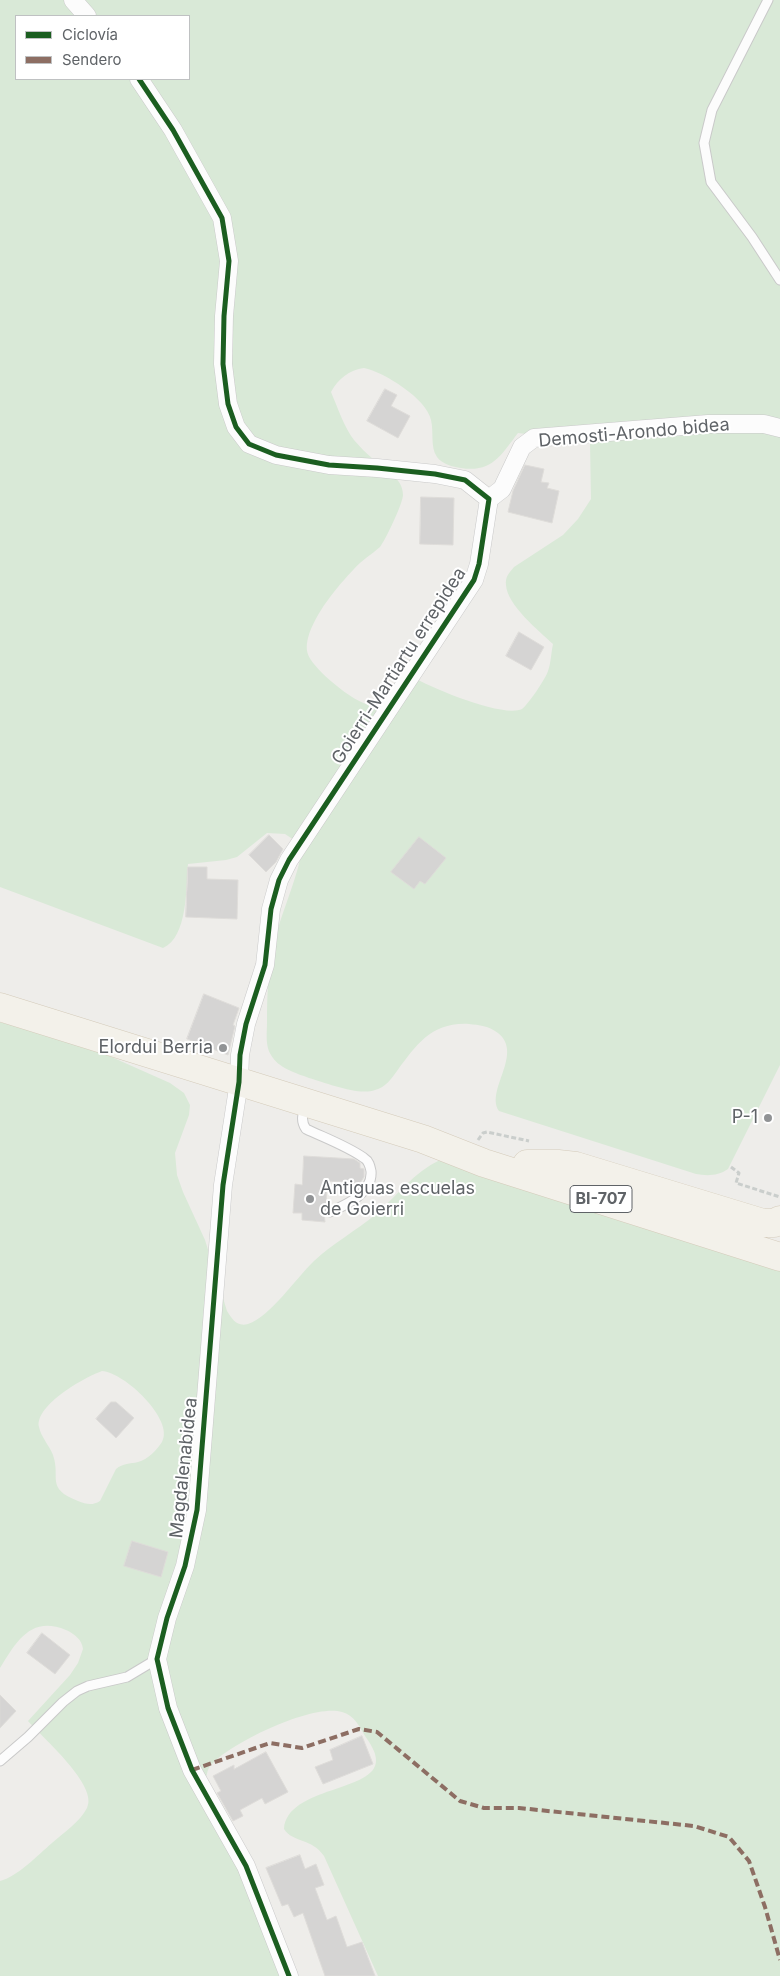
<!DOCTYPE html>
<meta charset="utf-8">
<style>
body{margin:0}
#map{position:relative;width:780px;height:1976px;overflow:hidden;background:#eeedea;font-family:Inter,sans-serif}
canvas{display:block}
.legend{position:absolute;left:15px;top:15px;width:175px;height:65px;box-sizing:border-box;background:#fff;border:1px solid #bfc1c2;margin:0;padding:6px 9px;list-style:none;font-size:15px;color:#5f6367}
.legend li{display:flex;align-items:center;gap:10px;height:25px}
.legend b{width:25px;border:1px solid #bfc1c2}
</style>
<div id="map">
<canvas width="780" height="1976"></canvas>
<ul class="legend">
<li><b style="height:6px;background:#1b5e20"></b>Ciclovía</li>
<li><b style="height:6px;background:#8d6e63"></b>Sendero</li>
</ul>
</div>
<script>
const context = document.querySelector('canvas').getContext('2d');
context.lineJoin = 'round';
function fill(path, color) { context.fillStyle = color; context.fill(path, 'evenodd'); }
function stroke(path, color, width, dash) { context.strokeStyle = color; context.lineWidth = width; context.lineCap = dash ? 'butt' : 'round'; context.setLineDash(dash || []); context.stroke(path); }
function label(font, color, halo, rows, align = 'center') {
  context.font = font + ' Inter,sans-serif'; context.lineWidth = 4; context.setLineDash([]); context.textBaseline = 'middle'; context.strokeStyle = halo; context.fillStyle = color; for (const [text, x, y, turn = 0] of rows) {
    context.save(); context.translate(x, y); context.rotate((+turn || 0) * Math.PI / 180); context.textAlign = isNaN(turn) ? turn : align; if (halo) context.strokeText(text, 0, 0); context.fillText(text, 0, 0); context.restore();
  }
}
const green = new Path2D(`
 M0,0h780v1065l-52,104c-10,7 -21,7 -32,5l-197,-63c-14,-21 25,-57 -1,-78 -9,-7 -19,-8 -29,-9 -37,-2 -52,20 -72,47 -6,8 -11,16 -22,19 -16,6 -49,-7 -66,-12 -13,-5 -31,-10 -38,-23 -6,-9 -4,-22 -4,-33 0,-26 1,-50 6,-75 7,-31 21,-60 28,-91l-4,-14 -12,-8 -18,-1 -30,24 -11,3 -38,4c-2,23 0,73 -25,84l-163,-61zM16,16h173v63h-173zM364,368c20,4 63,31 67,52 3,12 -1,27 6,37 5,7 16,10 24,11 31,5 40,-13 57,-35l72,9 1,57 -13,20 -15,16 -49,32c-5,6 -9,10 -8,18 1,20 33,46 47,59 -2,9 -2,19 -5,27 -2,7 -20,34 -26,38 -19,9 -91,-21 -109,-32 -10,9 -22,26 -35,29 -18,3 -58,-32 -67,-46 -5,-7 -5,-14 -3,-22 7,-25 29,-51 46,-69 8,-9 18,-15 26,-22 5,-6 23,-44 23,-52 0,-18 -19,-25 -30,-36 -7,-6 -13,-12 -19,-19 -9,-11 -17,-34 -23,-48 7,-13 18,-22 33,-24z
 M0,1022l89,25 81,36 14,10 6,12 -1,10 -14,38 2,22 6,17 22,48 22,71c5,8 10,16 21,13 23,-8 48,-46 66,-63 19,-18 42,-30 62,-47 21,-18 38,-42 64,-54l340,107v709h-402l-54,-120c-12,-18 -31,-13 -40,-27 3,-43 93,-37 92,-69 0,-8 -6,-17 -11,-24 -5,-9 -11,-21 -23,-24 -29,-9 -112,31 -131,53 -4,5 -4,9 -5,14l81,171 11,26h-298v-95c17,-4 38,-26 52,-38 11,-10 28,-21 35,-35 12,-22 -44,-70 -59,-87l42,-46 8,-12 5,-14c-1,-9 -8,-15 -17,-19 -35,-15 -50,12 -66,38zM102,1371c22,1 73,49 60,71 -6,9 -14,17 -24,20 -8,2 -15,1 -22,7l-16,32c-8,5 -14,3 -22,0 -33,-13 -17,-23 -25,-46 -4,-10 -12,-18 -14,-28 -4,-22 46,-50 63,-56z`);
const building = new Path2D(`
 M385,389l12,6 -6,11 19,10 -12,22 -31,-17z
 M525,465l19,4 -3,13 8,1 -2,5 12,3 -7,32 -44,-11 5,-21z
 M421,497l33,1 -1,47 -33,-1z
 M519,632l25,15 -13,23 -25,-14z
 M269,835l14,14 -7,13 -10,10 -17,-17z
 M419,837l27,21 -21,26 -5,-3 -6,8 -23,-17z
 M188,867h19v12l31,1 -1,39 -51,-2z
 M204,994l35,14 -6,17 2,1 -7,29 -41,-16z
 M304,1156l50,3 6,4v5l4,1v8l-4,6 -33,-2 -1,27 -2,4 1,10 -23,-2v-7h-9l2,-29 7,1z
 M111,1402h5l18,16 -18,20 -20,-19z
 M132,1541l36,11 -7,25 -37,-11z
 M42,1633l28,22 -15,19 -28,-21z
 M0,1695l16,16 -16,17z
 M362,1736l11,28 -50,20 -8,-17 18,-7 -3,-10z
 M266,1752l22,40 -23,12 -3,-6 -22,12 3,6 -10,5 -16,-28 4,-2 -8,-15 21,-11v4z
 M300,1855l5,14 11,-5 8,21 -9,3 12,32 9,-4 11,31 15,-5 13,34h-50l-22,-63 -9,4 -6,-13 -6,2 -16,-38z`);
const path = new Path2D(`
 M478,1140l5,-7 4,-1 42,9
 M731,1167l8,6 -3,10 44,14`);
const lane = new Path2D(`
 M768,0l-56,110 -8,33 7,39 41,55 28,43
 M306,1105c-3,9 -6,15 0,24 19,9 41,17 58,29 5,3 6,8 7,13 2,22 -25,34 -41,41
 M0,1761l28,-24 35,-35 14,-11 11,-5 39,-9 30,-18`);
const street = new Path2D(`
 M73,0l14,16
 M139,79l34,51 49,88 7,43 -5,55 -1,48 5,40 8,23 13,17 27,11 53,10 48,3 58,6 30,6 24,19
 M489,499l13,-10 20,-42 12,-9 174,-14h56l16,4
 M289,1976l-43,-110 -54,-96 -24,-62 -11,-49 10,-41 18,-52 12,-56 26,-325 16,-103 1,-27 6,-31 19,-59 6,-56 8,-29 10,-20 185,-280 5,-16 10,-65`);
const primary = new Path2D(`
 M0,1007l423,132 61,24 296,94
 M527,1164h31l18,2 187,57h11l6,-3`);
const quiet = new Path2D(`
 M192,1770l78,-27 32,5 57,-19 18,3 83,69 24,7h35l175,18 35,11 20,24 16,46 15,53`);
const cycleway = new Path2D(`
 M139,79l34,51 49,88 7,43 -5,55 -1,48 5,40 8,23 13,17 27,11 53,10 48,3 58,6 30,6 24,19 -10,65 -5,16 -185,280 -10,20 -8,29 -6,56 -19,59 -6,31 -1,27 -16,103 -26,325 -12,56 -18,52 -10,41 11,49 24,62 54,96 43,110`);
const markers = [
 [223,1048,5,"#919395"],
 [768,1118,5,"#919395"],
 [310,1199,5,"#919395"]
];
const shields = [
 [601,1199,62]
];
const shieldNames = [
 ["BI-707",601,1199]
];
const streetNames = [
 ["Demosti-Arondo bidea",634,433,-5],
 ["Goierri-Martiartu errepidea",399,666,-57],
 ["Magdalenabidea",184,1468,-84]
];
const poiNames = [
 ["Elordui Berria",213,1048],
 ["P-1",758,1118],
 ["Antiguas escuelas",320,1189,"left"],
 ["de Goierri",320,1210,"left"]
];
fill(green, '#d9e9d7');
fill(building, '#d5d4d3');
stroke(building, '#dedcd9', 1);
stroke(lane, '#c9c9c9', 11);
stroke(street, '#c9c9c9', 19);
stroke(primary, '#d4cbba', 29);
stroke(path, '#cacecc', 3, [5, 2.5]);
stroke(lane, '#fcfcfc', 9);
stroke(street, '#fcfcfc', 18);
stroke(primary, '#f3f1ea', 28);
stroke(quiet, '#8d6e63', 4, [8, 4]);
stroke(cycleway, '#1b5e20', 5);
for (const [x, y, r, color] of markers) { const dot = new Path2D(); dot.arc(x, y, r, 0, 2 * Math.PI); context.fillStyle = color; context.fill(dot); stroke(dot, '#fff', 2); }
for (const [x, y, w] of shields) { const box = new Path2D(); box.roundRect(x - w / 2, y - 13.5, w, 27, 4); context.fillStyle = '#fff'; context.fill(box); stroke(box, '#5f6367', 1); }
label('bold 16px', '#5f6367', null, shieldNames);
label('18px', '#5f6367', '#fff', streetNames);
label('18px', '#5f6367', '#fff', poiNames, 'right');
</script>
